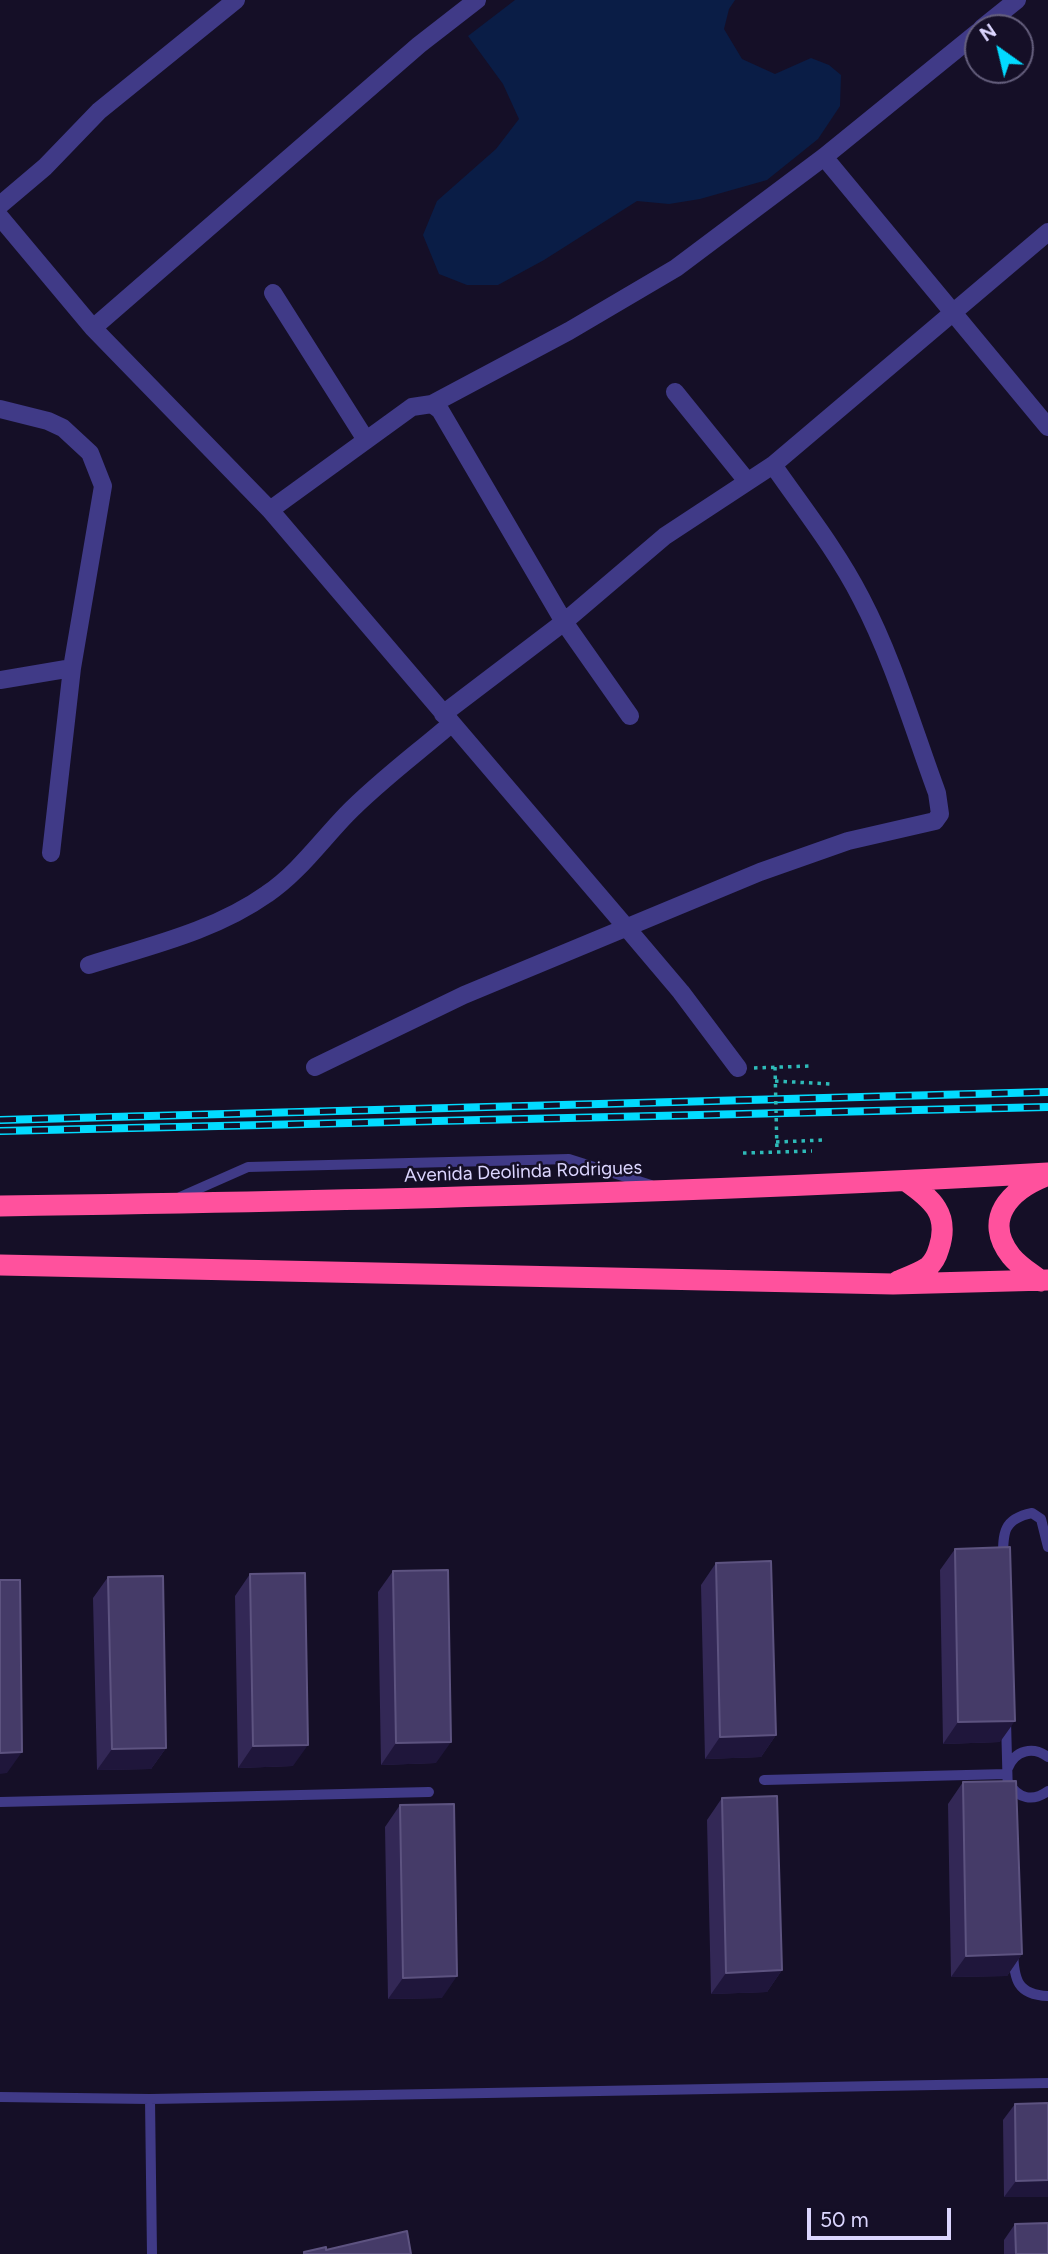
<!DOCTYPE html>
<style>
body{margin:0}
#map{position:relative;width:1048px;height:2254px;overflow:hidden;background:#150f27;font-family:Figtree,sans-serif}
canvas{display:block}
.north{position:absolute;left:964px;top:14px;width:70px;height:70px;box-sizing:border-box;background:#150f27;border:2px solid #655f7d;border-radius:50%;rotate:326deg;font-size:19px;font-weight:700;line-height:28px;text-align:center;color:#dcd6ff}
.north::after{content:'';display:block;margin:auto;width:24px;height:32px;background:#02dbff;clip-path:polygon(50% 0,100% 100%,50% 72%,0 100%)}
.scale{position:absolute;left:807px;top:2208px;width:144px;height:32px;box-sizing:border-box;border:4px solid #dcd6ff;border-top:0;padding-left:9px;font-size:21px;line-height:24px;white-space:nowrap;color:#dcd6ff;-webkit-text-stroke:5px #150f27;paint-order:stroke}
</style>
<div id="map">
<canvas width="1048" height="2254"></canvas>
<div class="north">N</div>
<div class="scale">50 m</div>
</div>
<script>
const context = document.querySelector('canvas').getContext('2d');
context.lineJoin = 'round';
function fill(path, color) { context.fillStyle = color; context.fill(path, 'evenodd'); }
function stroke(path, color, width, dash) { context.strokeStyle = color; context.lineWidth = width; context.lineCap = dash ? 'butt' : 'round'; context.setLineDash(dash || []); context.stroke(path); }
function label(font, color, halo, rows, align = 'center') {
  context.font = font + ' Figtree,sans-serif'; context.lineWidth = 5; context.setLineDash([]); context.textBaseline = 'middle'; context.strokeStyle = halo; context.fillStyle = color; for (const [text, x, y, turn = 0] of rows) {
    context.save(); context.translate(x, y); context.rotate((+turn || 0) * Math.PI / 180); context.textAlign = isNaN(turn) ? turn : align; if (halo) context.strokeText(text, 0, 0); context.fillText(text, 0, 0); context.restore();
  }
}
const water = new Path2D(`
 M515,0h220l-6,9 -5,20 18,30 33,15 36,-16 18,7 12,10 -1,31 -22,33 -51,41 -67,19 -31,5 -32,-3 -93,59 -46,25h-31l-28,-11 -16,-39 14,-34 59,-52 23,-30 -16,-35 -35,-48z`);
const path = new Path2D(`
 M754,1068l55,-2
 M775,1081l55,3
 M776,1142l47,-2
 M743,1153l69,-2`);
const lane = new Path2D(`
 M180,1197l68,-30 321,-8 82,26
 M1003,1561c0,-27 -1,-42 29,-48l9,6 7,28
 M1006,1721l2,75
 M1008,1768c7,-18 25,-22 40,-11
 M764,1780l243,-6
 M1009,1783c9,16 24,19 39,8
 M0,1802l429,-10
 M1013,1952c1,27 4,43 35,44
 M0,2097l150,2 898,-16
 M150,2099l2,155`);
const street = new Path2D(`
 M982,28l35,-28
 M824,157l224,270
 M0,205l45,-38 54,-56 137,-111
 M0,217l93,111 177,182 356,417 55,65 57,76
 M273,293l93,147
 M93,328l326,-283 58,-45
 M675,392l72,89
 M432,404l8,6 124,212 66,94
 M0,409l48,12 15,7 27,25 13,33 -31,182 -21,185
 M270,510l142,-103 20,-3 137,-73 107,-63 148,-111 154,-125
 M0,680l72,-12
 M443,714l121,-92 101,-86 108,-71 275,-233
 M89,965c60,-19 126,-34 178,-71 31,-21 53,-52 79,-79 32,-33 70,-61 105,-91
 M315,1067l149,-72 296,-123 88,-31 87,-20 5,-7 -3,-21c-24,-65 -44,-134 -76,-195 -24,-47 -58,-90 -88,-133`);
const highway = new Path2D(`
 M0,1206c349,-5 699,-13 1048,-33
 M0,1265l893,19 155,-4
 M898,1281c10,-4 21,-8 30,-14 6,-5 9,-12 11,-19 11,-34 -7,-49 -33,-67
 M1041,1281c-10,-8 -22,-15 -30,-25 -29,-37 -1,-66 35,-80`);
const rail = new Path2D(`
 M0,1120l1048,-28
 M0,1131l1048,-24`);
const pathBridge = new Path2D(`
 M775,1067l2,85`);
const wall = new Path2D(`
 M955,1549l45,193 -57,2 -3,-174z
 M716,1563l60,172 -15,22 -56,2 -4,-174z
 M393,1571l43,192 -55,2 -3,-173z
 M250,1574l43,192 -55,2 -3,-172z
 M108,1577l58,171 -15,21 -54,1 -4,-172z
 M963,1782l59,172 -15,22 -56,1 -3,-173z
 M722,1798l60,172 -15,22 -56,2 -4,-174z
 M400,1805l42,193 -54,1 -3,-172z
 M1048,2103v94h-44l-1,-77 12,-16z
 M1015,2224l33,30h-44v-14z`);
const shadedWall = new Path2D(`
 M1015,1721l-15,21 -57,2 15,-22z
 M776,1735l-15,22 -56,2 15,-22z
 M451,1742l-15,21 -55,2 15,-22z
 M308,1745l-15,21 -55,2 15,-22z
 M166,1748l-15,21 -54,1 15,-21z
 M22,1752l-15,21 -7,1v-21z
 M1022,1954l-15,22 -56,1 15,-21z
 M782,1970l-15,22 -56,2 15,-21z
 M457,1976l-15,22 -54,1 15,-21z
 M1048,2180v17h-44l12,-16z`);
const building = new Path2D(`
 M1010,1547l5,174 -57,1 -3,-173z
 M771,1561l5,174 -56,2 -4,-174z
 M448,1570l3,172 -55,1 -3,-172z
 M305,1573l3,172 -55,1 -3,-172z
 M163,1576l3,172 -54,1 -4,-172z
 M0,1580h20l2,172 -22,1z
 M1016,1781l6,173 -56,2 -3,-174z
 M777,1796l5,174 -56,3 -4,-175z
 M454,1804l3,172 -54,2 -3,-173z
 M1048,2103v77l-32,1 -1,-77z
 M1048,2223v31h-32l-1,-30z
 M407,2231l4,23h-107v-2l22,-5v3z`);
const streetNames = [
 ["Avenida Deolinda Rodrigues",523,1172,-2]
];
fill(water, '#0a1d46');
stroke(path, '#2ebab8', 3.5, [3.5, 5]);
stroke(lane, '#403a87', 10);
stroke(street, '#403a87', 18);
stroke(highway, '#ff519d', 21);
stroke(rail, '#02dbff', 8);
stroke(rail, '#150f27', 5, [16]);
stroke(pathBridge, '#2ebab8', 3.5, [3.5, 5]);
fill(wall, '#332856');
fill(shadedWall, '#1f163b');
fill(building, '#453b68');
stroke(building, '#5d5380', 2);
label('19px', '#dcd6ff', '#150f27', streetNames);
</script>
